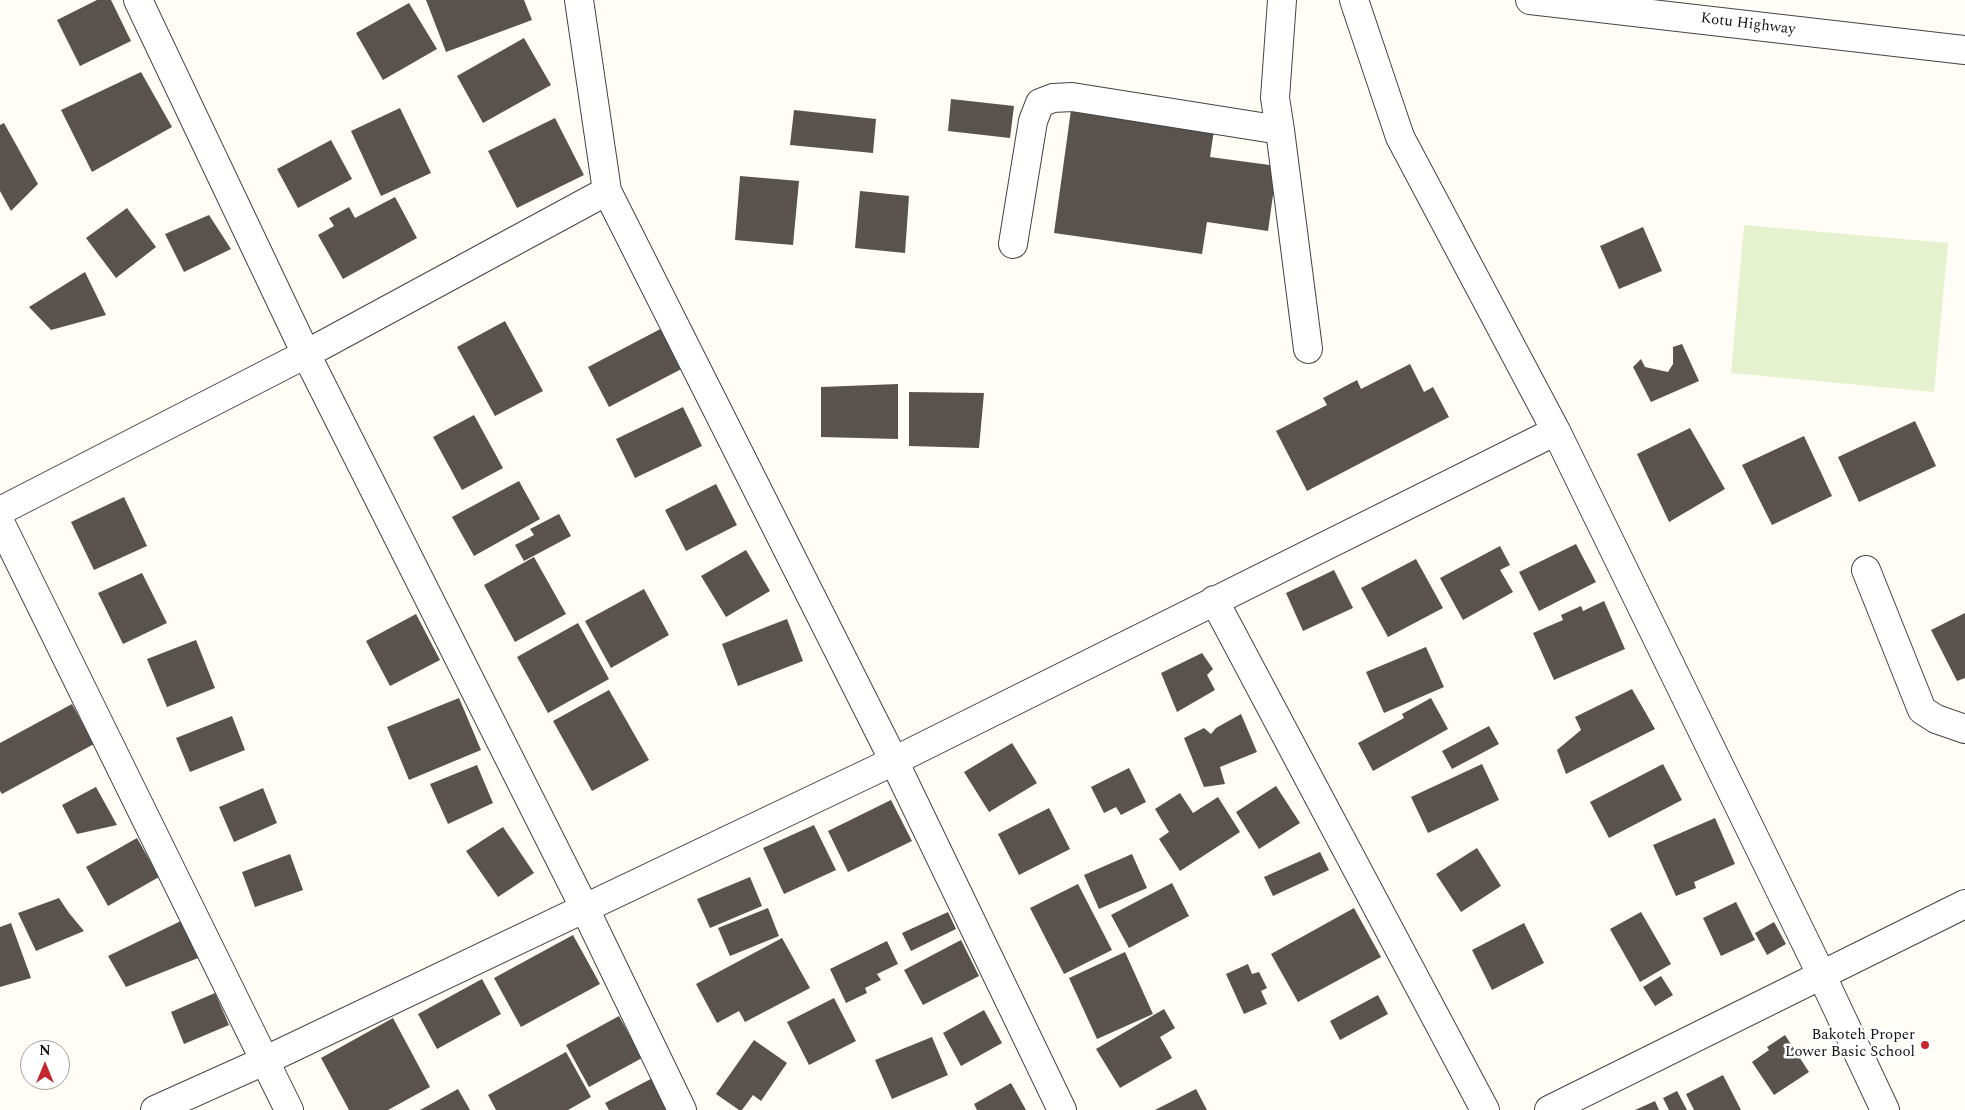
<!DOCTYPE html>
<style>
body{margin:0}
#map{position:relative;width:1965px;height:1110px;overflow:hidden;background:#fffdf5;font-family:Spectral,serif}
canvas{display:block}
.north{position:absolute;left:20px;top:1040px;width:50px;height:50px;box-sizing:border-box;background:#fff;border:1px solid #a0a0a0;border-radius:50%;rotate:0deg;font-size:14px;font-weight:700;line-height:20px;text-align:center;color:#111}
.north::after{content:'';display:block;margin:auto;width:18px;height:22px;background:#c4262e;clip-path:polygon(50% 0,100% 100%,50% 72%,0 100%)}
</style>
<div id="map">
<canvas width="1965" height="1110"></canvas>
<div class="north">N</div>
</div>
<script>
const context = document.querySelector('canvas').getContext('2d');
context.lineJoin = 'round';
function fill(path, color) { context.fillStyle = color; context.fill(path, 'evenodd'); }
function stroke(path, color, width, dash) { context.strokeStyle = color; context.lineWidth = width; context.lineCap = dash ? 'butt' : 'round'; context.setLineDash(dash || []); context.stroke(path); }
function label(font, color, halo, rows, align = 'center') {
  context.font = font + ' Spectral,serif'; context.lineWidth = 5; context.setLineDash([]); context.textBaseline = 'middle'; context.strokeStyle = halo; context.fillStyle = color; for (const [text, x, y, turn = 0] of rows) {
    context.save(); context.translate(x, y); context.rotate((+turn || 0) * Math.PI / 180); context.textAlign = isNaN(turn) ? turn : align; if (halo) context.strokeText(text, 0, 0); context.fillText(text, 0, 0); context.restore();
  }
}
const pitch = new Path2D(`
 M1744,225l204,18 -14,149 -203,-19z`);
const building = new Path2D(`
 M97,0h14l20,41 -51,25 -23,-46z
 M426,0h98l8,20 -86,32z
 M409,3l28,46 -54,31 -27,-47z
 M524,38l27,47 -68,38 -26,-47z
 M141,72l31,55 -80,45 -31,-62z
 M951,99l63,7 -4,32 -62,-7z
 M400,108l31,65 -50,23 -30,-65z
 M794,110l82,9 -3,34 -83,-8z
 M1071,110l143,20 -4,27 67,9 -9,65 -61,-9 -5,32 -148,-21z
 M555,118l29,57 -67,33 -29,-57z
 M4,123l34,61 -27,27 -11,-20v-66z
 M331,140l21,39 -54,29 -21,-39z
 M740,176l59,5 -6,64 -58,-5z
 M860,191l49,5 -4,57 -50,-5z
 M395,197l22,41 -74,41 -25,-44 16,-9 -5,-8 20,-11 6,11z
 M127,208l29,39 -40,31 -30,-40z
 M209,215l22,34 -47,23 -19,-38z
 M1643,227l19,44 -43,18 -19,-43z
 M85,272l21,43 -55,15 -22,-23z
 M505,321l38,70 -48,25 -38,-69z
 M668,325l21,40 -80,42 -21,-40z
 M1682,344l17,37 -48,21 -18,-35 8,-8 4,8 23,5 5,-8v-17z
 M1410,364l14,28 9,-5 16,30 -142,74 -31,-60 51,-26 -4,-7 34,-18 4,9z
 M898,384v55l-77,-2v-50z
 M909,392l75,1 -5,55 -70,-2z
 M683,407l19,39 -67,32 -19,-39z
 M474,415l29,53 -41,22 -29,-53z
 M1915,421l21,45 -77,36 -21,-45z
 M1690,428l35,61 -56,33 -32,-68z
 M1804,436l28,60 -60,29 -30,-60z
 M519,481l21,38 -66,37 -22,-39z
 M716,484l21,41 -51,26 -21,-41z
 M124,497l23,49 -53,24 -23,-48z
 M559,514l12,22 -47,25 -9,-16 19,-10 -4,-6z
 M1576,544l20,38 -57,29 -20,-39z
 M1500,546l10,19 -10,5 13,22 -50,28 -23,-42z
 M746,550l24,41 -44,26 -25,-41z
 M534,557l32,57 -51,28 -31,-57z
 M1416,559l27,49 -55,29 -27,-49z
 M1334,570l19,38 -50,23 -17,-38z
 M142,573l25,50 -44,21 -25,-51z
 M644,589l25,46 -58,33 -26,-47z
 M1604,601l21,48 -71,31 -21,-47 30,-13 -2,-5 20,-9 2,5z
 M1965,613v65l-8,3 -26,-51z
 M416,614l24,46 -50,26 -24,-45z
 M787,619l16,42 -65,25 -16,-42z
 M578,623l31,56 -61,34 -31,-56z
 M196,640l19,48 -48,19 -20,-48z
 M1426,647l18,40 -60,26 -18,-41z
 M1202,653l11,16 -6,6 8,15 -38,22 -16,-39z
 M1632,689l23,40 -89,45 -9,-24 24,-20 -6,-13z
 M609,690l40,70 -57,31 -39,-70z
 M459,698l22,52 -72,30 -22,-53z
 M1431,698l17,31 -75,42 -15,-28 46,-25 -2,-4z
 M72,704l22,40 -92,50 -2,-3v-48z
 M1241,714l16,38 -37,15 5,17 -21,3 -20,-49 20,-10 7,6 5,-6z
 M232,716l13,34 -55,22 -14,-34z
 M1489,726l10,18 -47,25 -10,-18z
 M1012,743l25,40 -48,29 -25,-40z
 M1482,764l17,36 -71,33 -17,-36z
 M1663,764l19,36 -73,38 -19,-36z
 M477,765l16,38 -45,21 -18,-40z
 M1129,768l17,34 -25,13 -5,-8 -12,6 -13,-26z
 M1276,786l24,37 -41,26 -23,-37z
 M96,787l21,38 -40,9 -15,-29z
 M263,788l14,35 -43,19 -15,-35z
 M1180,793l13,20 25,-16 22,35 -60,39 -21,-32 10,-7 -14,-23z
 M891,800l21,41 -64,31 -20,-41z
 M1049,808l21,41 -51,26 -21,-41z
 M1715,818l20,46 -41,18 2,6 -20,8 -23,-51z
 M814,825l22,45 -52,24 -21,-46z
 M503,827l31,46 -36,24 -32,-46z
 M137,838l22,39 -51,29 -22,-39z
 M1477,848l24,38 -40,26 -25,-38z
 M1320,852l9,18 -56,26 -9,-19z
 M290,854l13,36 -48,17 -13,-35z
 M1132,854l15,34 -48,21 -15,-34z
 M750,877l12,29 -52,22 -13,-29z
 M1172,883l17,33 -60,32 -18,-33z
 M1078,884l34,66 -48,24 -34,-66z
 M59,898l10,15 15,18 -48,20 -18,-38z
 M1736,902l19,38 -34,16 -18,-38z
 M768,908l11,28 -49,20 -12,-28z
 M1354,908l27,49 -83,45 -27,-48z
 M948,912l8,17 -45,22 -9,-18z
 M1641,912l30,52 -31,18 -30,-53z
 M181,921l22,35 -77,31 -18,-31z
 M1774,922l12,22 -19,11 -12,-22z
 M11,923l20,55 -31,9v-60z
 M1524,923l20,40 -52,27 -20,-40z
 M573,935l27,49 -79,43 -27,-49z
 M782,938l28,50 -65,34 -6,-11 -22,12 -21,-39z
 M961,940l18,36 -56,29 -19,-35z
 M887,941l11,23 -21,10 4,6 -16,8 2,5 -21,10 -16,-34z
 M1125,952l28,62 -56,25 -28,-61z
 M1248,964l4,10 7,-2 8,16 -6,3 6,13 -23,10 -18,-40z
 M1661,976l12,19 -18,11 -12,-19z
 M482,979l19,35 -64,35 -19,-35z
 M215,993l14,32 -45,19 -13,-32z
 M1378,995l10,19 -48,26 -10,-19z
 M834,998l22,43 -47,24 -22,-43z
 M1164,1009l11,19 -15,9 12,21 -52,30 -24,-39z
 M984,1010l18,33 -41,23 -18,-33z
 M619,1016l23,42 -53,29 -23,-42z
 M393,1018l37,69 -42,23h-39l-28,-52z
 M1785,1035l24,37 -35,23 -22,-33 17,-12 -2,-3z
 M932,1037l16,38 -56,24 -17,-39z
 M754,1040l33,23 -26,38 -8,-6 -11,15h-3l-23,-16z
 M566,1052l25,45 -23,13h-72l-8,-15z
 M664,1072l21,38h-76l-4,-7z
 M1723,1075l18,35h-47l-8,-16z
 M1011,1083l15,27h-49l-3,-6z
 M458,1089l12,21h-50z
 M1196,1089l11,21h-52z
 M1677,1091l10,19h-18l-6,-12z
 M1655,1101l4,9h-24z`);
const minor = new Path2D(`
 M138,0l168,354 278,553 98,203
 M579,0l28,191 287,570 168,349
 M1354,0l46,137 156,294 266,545 63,134
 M1280,130l28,219
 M1013,244l20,-123 7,-18 13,-5 19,-1 208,33 -5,-32 7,-98
 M0,511l306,-157 301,-163
 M0,522l289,588
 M1866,570l56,140 14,9 29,10
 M1214,600l271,510
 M155,1110l109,-49 630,-300 662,-330
 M1549,1110l416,-206`);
const tertiary = new Path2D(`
 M1530,0l435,50`);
const markers = [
 [1925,1045,5,"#c4262e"]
];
const streetNames = [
 ["Kotu Highway",1748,25,7]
];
const poiNames = [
 ["Bakoteh Proper",1915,1036],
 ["Lower Basic School",1915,1053]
];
fill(pitch, '#e6f2cf');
fill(building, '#5a524d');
stroke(minor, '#444', 30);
stroke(tertiary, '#444', 30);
stroke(minor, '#fff', 28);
stroke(tertiary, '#fff', 28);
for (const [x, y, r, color] of markers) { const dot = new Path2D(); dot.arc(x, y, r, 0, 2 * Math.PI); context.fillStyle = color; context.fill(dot); stroke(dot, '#fff', 2); }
label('15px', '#111', '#fff', streetNames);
label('15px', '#111', '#fff', poiNames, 'right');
</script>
